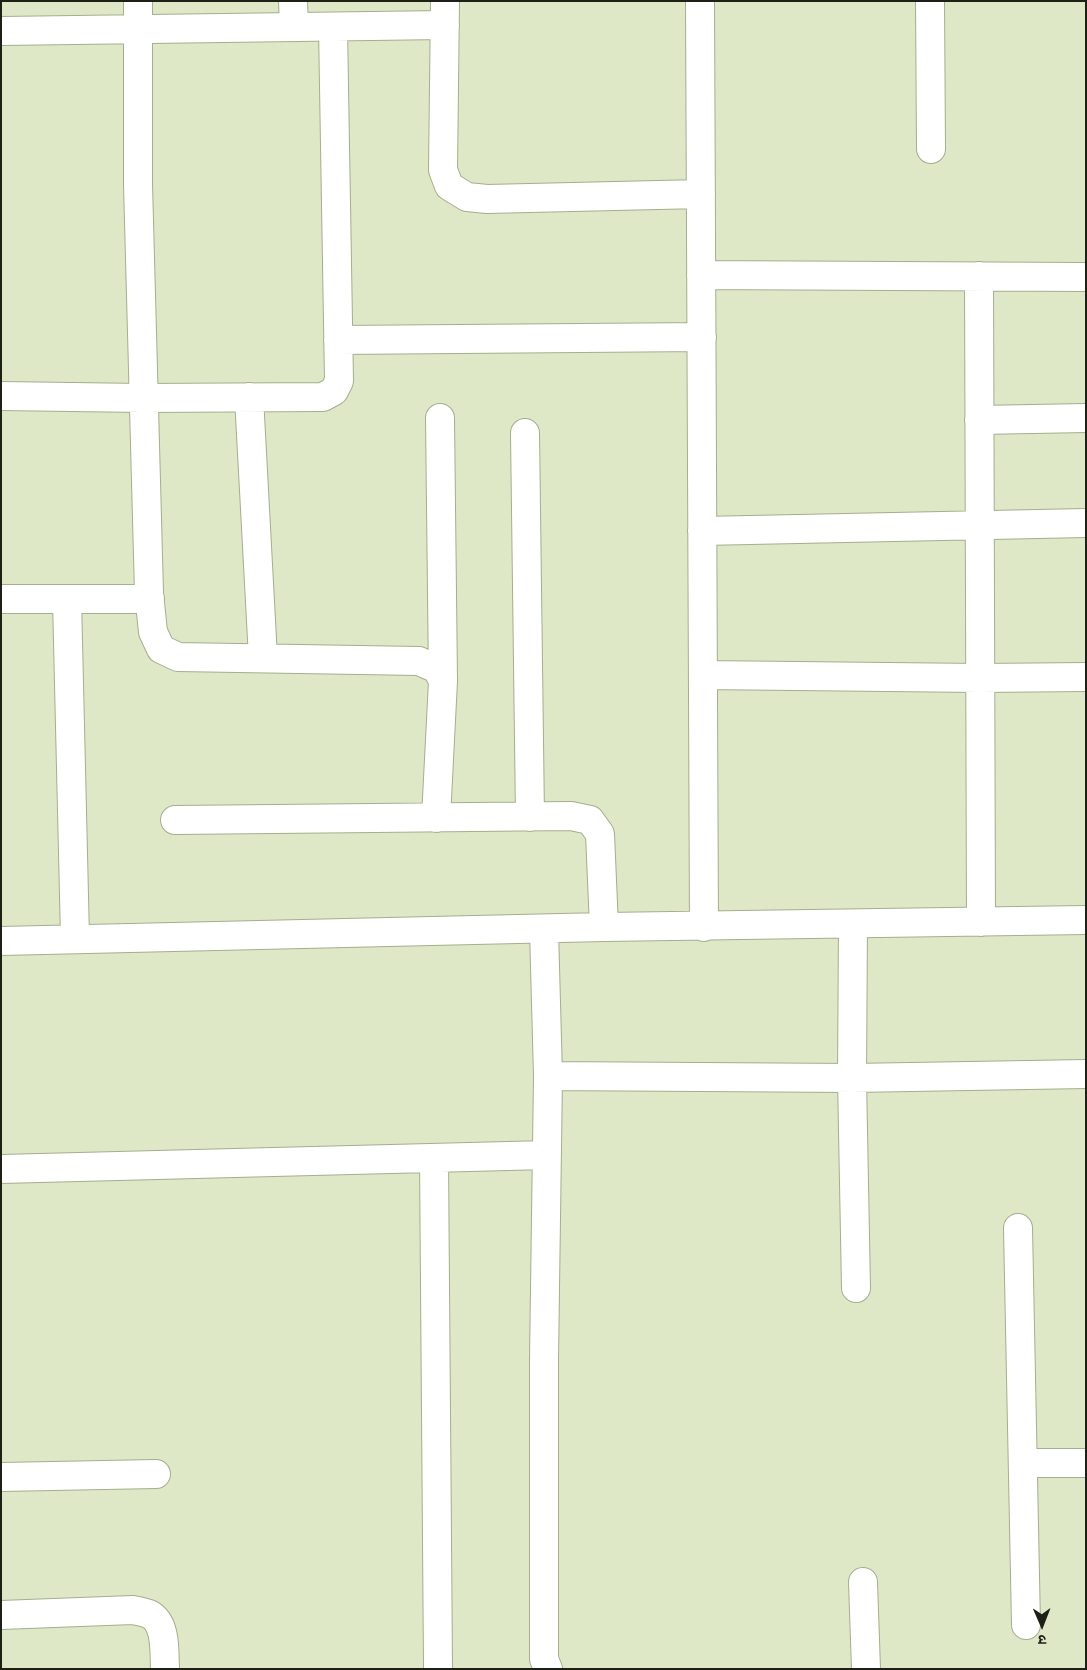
<!DOCTYPE html>
<meta charset="utf-8">
<style>
body{margin:0}
#map{position:relative;width:1087px;height:1670px;overflow:hidden;background:#dee8c6;font-family:"PT Sans","Noto Sans Devanagari",sans-serif}
canvas{display:block}
.frame{position:absolute;inset:0;border:2px solid #1d2014;pointer-events:none}
.north{position:absolute;left:1017px;top:1600px;width:50px;height:50px;-webkit-text-stroke:4px #dee8c6;paint-order:stroke;rotate:179deg;font-size:14px;font-weight:700;line-height:20px;text-align:center;color:#1d2014}
.north::after{content:'';display:block;margin:auto;width:18px;height:22px;background:#1d2014;clip-path:polygon(50% 0,100% 100%,50% 72%,0 100%)}
</style>
<div id="map">
<canvas width="1087" height="1670"></canvas>
<div class="frame"></div>
<div class="north">उ</div>
</div>
<script>
const context = document.querySelector('canvas').getContext('2d');
context.lineJoin = 'round';
function stroke(path, color, width, dash) { context.strokeStyle = color; context.lineWidth = width; context.lineCap = dash ? 'butt' : 'round'; context.setLineDash(dash || []); context.stroke(path); }
const minor = new Path2D(`
 M138,1v183l11,409 4,39 8,17 17,8 241,4 18,8 6,12 -7,137
 M293,1l1,26
 M445,1l-2,169 6,16 18,11 20,2 214,-5
 M700,1l4,926
 M930,1l1,148
 M1,31l444,-6
 M701,275l385,2
 M979,276l2,646
 M338,340l364,-3
 M1,396l142,2 180,-1 11,-6 5,-10 -6,-354
 M249,397l14,261
 M440,418l3,263
 M979,420l107,-2
 M525,433l5,384
 M702,531l384,-8
 M1,599h149
 M67,599l8,339
 M703,675l277,3 106,-1
 M175,820l396,-4 19,4 10,14 4,93
 M853,924l-1,154 4,210
 M544,930l4,146 -4,284v299l4,10
 M1,941l603,-14 482,-7
 M548,1076l304,2 234,-4
 M434,1158l4,509
 M1,1169l546,-14
 M1018,1228l8,397
 M1023,1463h63
 M1,1477l155,-3
 M863,1582l3,87
 M1,1615l132,-5c5,1 11,2 16,4 18,9 15,38 16,55`);
stroke(minor, '#a5ae8d', 30);
stroke(minor, '#fff', 28);
</script>
